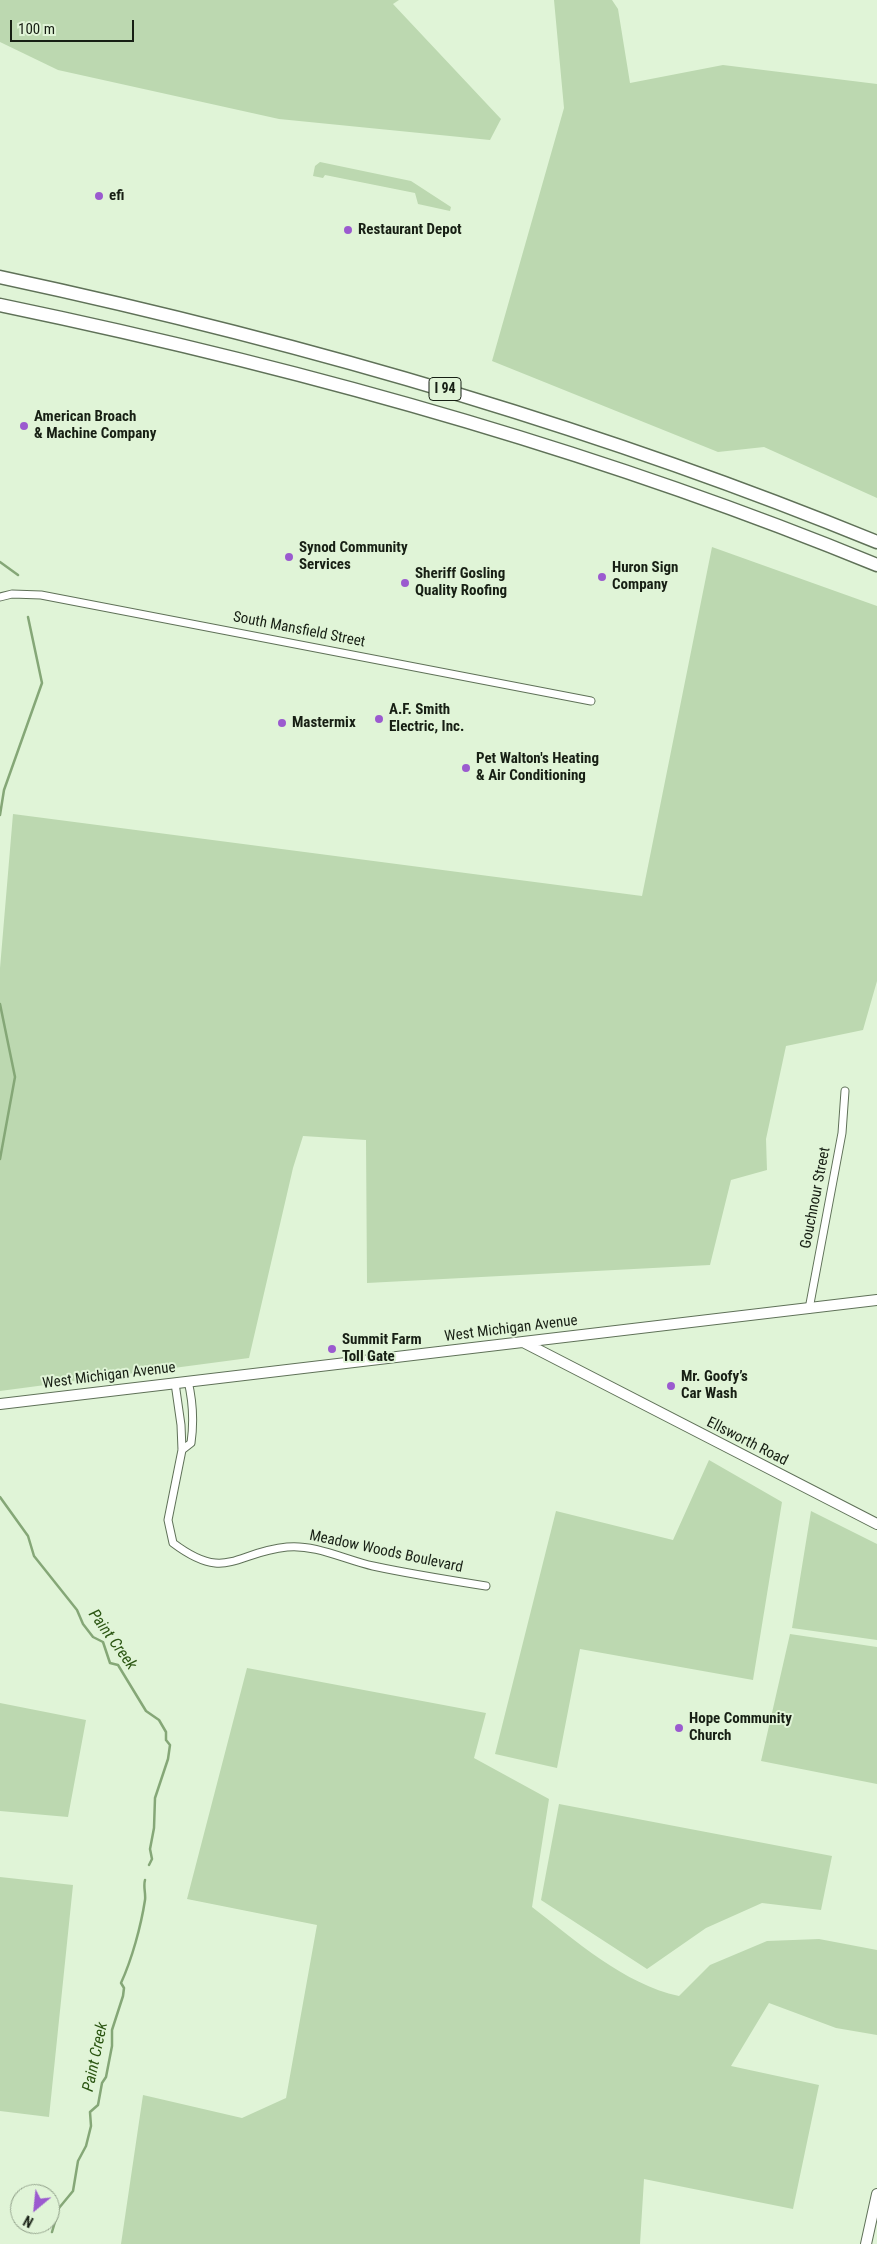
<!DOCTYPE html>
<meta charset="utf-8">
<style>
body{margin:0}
#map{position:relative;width:877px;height:2244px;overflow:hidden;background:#e0f4d7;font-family:"Roboto Condensed",sans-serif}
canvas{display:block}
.north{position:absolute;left:10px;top:2184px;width:50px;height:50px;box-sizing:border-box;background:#e0f4d7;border:1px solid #909f89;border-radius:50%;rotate:208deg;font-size:14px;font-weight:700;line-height:20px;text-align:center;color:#171f14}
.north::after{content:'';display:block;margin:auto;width:18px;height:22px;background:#9b5acf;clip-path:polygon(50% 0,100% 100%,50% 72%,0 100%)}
.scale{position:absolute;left:10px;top:20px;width:124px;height:22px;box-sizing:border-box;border:2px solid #171f14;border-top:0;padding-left:6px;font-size:15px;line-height:18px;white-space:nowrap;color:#171f14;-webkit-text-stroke:4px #e0f4d7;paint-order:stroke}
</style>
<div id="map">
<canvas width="877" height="2244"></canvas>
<div class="north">N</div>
<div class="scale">100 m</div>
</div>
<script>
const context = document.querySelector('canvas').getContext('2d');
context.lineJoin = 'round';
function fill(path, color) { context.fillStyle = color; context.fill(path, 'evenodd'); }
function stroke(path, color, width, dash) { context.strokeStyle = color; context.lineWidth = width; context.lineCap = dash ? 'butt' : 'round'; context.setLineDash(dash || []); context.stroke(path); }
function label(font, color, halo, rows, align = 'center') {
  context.font = font + ' "Roboto Condensed",sans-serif'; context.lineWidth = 4; context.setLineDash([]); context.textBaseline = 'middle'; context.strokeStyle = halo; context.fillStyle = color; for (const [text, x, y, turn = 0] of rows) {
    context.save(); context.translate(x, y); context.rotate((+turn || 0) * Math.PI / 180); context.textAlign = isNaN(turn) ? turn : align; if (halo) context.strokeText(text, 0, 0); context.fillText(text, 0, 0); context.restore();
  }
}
const green = new Path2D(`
 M0,0h399l-6,4 108,115 -11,21 -211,-21 -221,-49 -58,-28z
 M554,0h58l6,9 12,74 93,-18 154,19v414l-113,-51 -46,5 -226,-91 72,-253z
 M320,162l91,19 40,26 -1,4 -32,-7 -3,-11 -90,-18 -2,3 -10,-2 2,-10z
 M712,547l165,59v375l-14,49 -77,16 -20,93 1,31 -36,10 -21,85 -343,18 -1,-143 -63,-4 -10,32 -44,190 -249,33v-423l13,-154 629,82z
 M709,1460l73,42 -29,178 -173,-31 -23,119 -62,-14 61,-243 117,29z
 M811,1511l66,33v96l-85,-12z
 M790,1634l87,13v137l-116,-23z
 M247,1668l239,45 -12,45 75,41 -17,108c44,34 92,77 147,89l31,-31 57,-24 52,-2 58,11v85l-41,-7 -67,-25 -38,63 88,19 -26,124 -149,-30 -4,65h-519l22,-149 99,23 44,-20 31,-173 -130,-26z
 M0,1703l86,17 -18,97 -68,-6z
 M559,1804l273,52 -11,54 -59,-7 -56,25 -59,41 -106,-69z
 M0,1877l73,8 -24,232 -49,-6z`);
const stream = new Path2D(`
 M0,562l18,13
 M0,815l4,-25 38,-107 -14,-66
 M0,1004l15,73 -15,82
 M0,1497l28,39 6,20 43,54 6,14 10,13 10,5 7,21 8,2 28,46 13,9 7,12v8l4,5 -2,14 -13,39 -1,30 -4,21 2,10 -3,6
 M52,2232l7,-24 14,-17 5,-30 8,-15 5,-20 -1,-14 8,-7 4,-22 4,-6 6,-31v-16l11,-34 1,-8 -3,-5c11,-24 20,-57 24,-83 1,-7 -2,-13 0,-20`);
const street = new Path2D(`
 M0,597l12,-3 29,1 550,106
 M809,1309l33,-176 3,-42
 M175,1383l6,42 1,25 -14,70 5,23c53,40 62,9 114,4 28,-3 59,13 86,19 37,8 75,14 113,20
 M182,1450l9,-7c3,-21 2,-41 -3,-62`);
const secondary = new Path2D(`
 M525,1343l352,181
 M0,1404l877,-104
 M866,2244l11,-50`);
const highway = new Path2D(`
 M0,277c299,64 594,149 877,265
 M0,305c299,62 595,144 877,260`);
const markers = [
 [99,196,5,"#9b5acf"],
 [348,230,5,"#9b5acf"],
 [24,426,5,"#9b5acf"],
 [289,557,5,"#9b5acf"],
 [602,577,5,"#9b5acf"],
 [405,583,5,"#9b5acf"],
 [379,719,5,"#9b5acf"],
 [282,723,5,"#9b5acf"],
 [466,768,5,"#9b5acf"],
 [332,1349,5,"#9b5acf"],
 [671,1386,5,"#9b5acf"],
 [679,1728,5,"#9b5acf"]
];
const shields = [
 [445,389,32]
];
const shieldNames = [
 ["I 94",445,389]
];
const poiNames = [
 ["efi",109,196],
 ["Restaurant Depot",358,230],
 ["American Broach",34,417],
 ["& Machine Company",34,434],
 ["Synod Community",299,548],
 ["Services",299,565],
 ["Huron Sign",612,568],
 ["Company",612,585],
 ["Sheriff Gosling",415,574],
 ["Quality Roofing",415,591],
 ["A.F. Smith",389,710],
 ["Electric, Inc.",389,727],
 ["Mastermix",292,723],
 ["Pet Walton's Heating",476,759],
 ["& Air Conditioning",476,776],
 ["Summit Farm",342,1340],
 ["Toll Gate",342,1357],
 ["Mr. Goofy’s",681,1377],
 ["Car Wash",681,1394],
 ["Hope Community",689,1719],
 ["Church",689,1736]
];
const streetNames = [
 ["South Mansfield Street",299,630,11],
 ["Gouchnour Street",816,1198,-79],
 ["West Michigan Avenue",511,1329,-7],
 ["West Michigan Avenue",109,1376,-7],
 ["Ellsworth Road",747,1442,27],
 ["Meadow Woods Boulevard",386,1552,12]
];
const waterNames = [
 ["Paint Creek",112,1640,54],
 ["Paint Creek",96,2057,-78]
];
fill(green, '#bcd8b0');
stroke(stream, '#85a777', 2.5);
stroke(street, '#5f7158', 9);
stroke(secondary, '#5f7158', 12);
stroke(highway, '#5f7158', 15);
stroke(street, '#fff', 7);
stroke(secondary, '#fff', 10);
stroke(highway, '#fff', 12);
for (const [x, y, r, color] of markers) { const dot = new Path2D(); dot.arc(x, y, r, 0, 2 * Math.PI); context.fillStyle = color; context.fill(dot); stroke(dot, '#e0f4d7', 2); }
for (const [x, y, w] of shields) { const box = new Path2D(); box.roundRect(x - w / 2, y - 11.5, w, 23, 4); context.fillStyle = '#e0f4d7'; context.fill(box); stroke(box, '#171f14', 1); }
label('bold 14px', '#171f14', null, shieldNames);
label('bold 15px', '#171f14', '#e0f4d7', poiNames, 'left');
label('15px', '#171f14', '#e0f4d7', streetNames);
label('italic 16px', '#2a5511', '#e0f4d7', waterNames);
</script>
